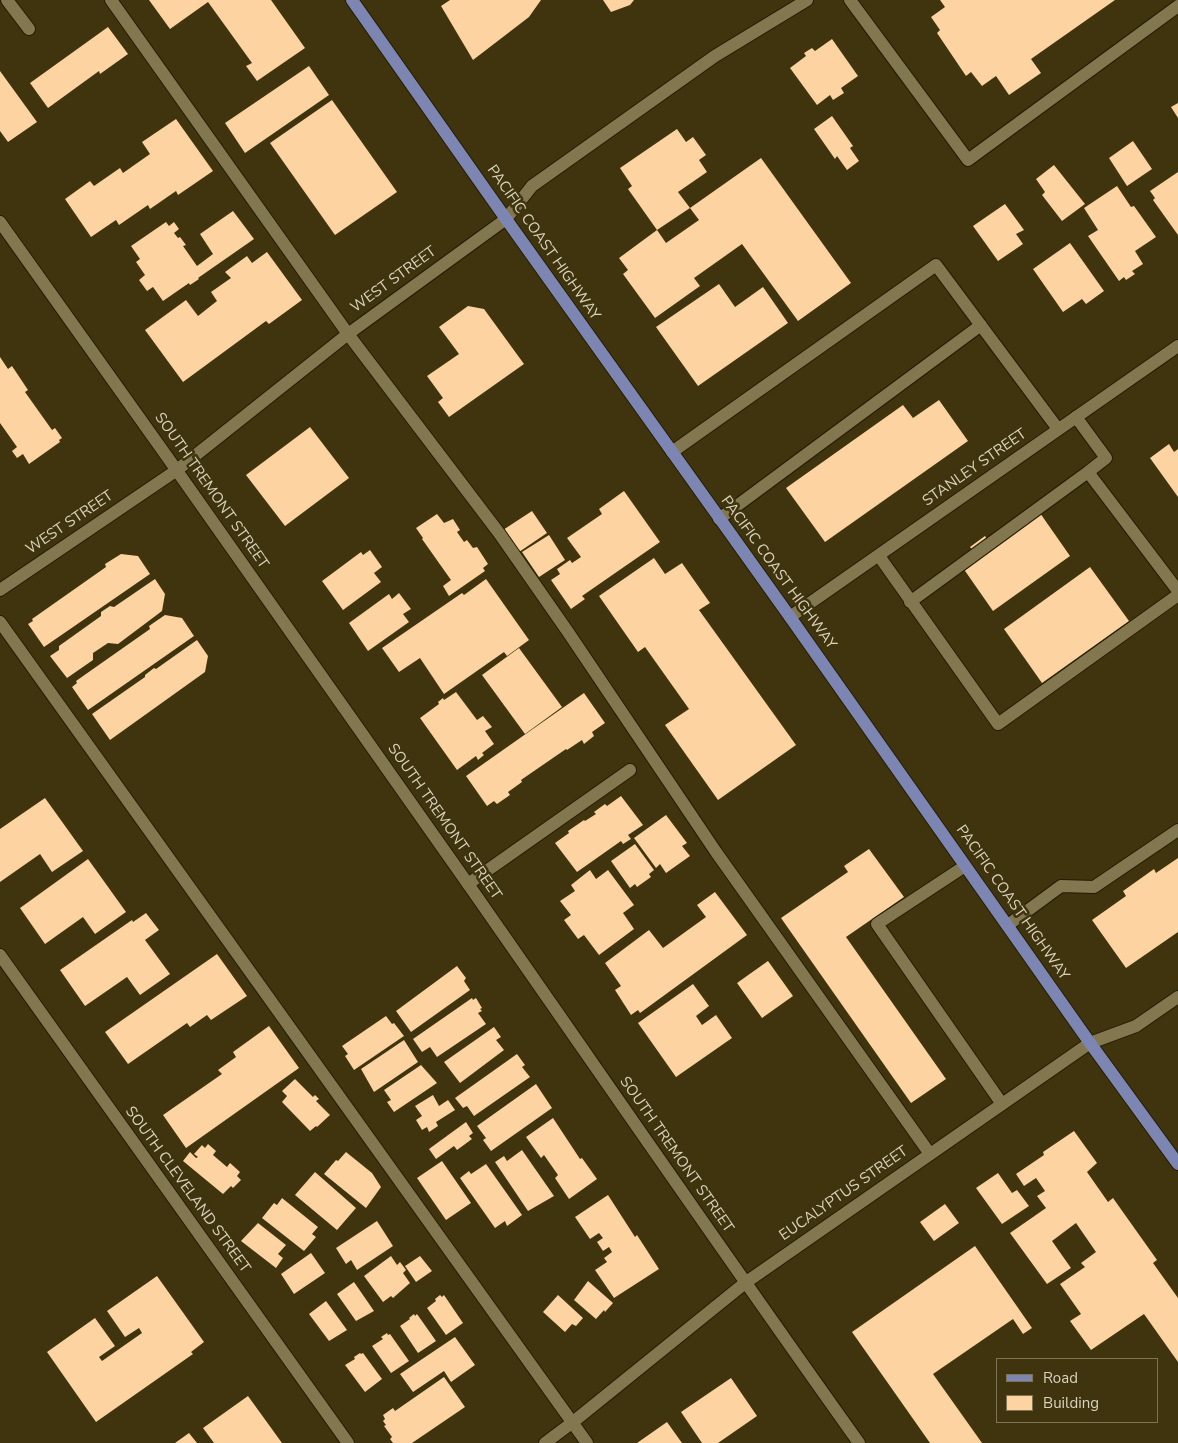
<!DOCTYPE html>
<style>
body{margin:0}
#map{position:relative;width:1178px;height:1443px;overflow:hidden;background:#3f340d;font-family:"Nunito Sans",sans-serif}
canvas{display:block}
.legend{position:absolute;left:996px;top:1358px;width:162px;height:65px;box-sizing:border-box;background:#3f340d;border:1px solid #7d7454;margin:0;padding:6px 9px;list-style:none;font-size:15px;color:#d9d3be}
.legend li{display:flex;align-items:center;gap:10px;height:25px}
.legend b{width:25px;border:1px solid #7d7454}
</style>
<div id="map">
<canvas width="1178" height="1443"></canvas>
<ul class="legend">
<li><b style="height:6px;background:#7d85b3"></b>Road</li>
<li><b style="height:14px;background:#fcd3a1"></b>Building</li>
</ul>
</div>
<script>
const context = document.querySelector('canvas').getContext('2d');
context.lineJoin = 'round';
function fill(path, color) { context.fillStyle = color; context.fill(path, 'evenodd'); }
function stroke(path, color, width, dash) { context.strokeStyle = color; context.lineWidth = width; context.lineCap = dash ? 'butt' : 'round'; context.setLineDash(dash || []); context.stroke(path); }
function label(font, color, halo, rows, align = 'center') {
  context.font = font + ' "Nunito Sans",sans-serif'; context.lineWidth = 5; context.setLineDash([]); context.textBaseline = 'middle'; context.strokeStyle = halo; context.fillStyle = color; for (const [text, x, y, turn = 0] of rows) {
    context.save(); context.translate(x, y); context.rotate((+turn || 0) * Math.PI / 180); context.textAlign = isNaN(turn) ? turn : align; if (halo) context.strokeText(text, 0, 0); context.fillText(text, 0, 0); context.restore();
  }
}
const building = new Path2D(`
 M149,0h122l34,48 -48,33 -11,-15 6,-3 -44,-61 -38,27z
 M450,0h91l-12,17 -56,43 -32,-54z
 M603,0h31l-4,5 -19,7z
 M940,0h175l-84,59 10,14 -32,22 -13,-19 -14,10 -11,-14 -5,4 -29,-43 3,-3 -9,-13 14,-10z
 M108,27l20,27 -28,20 -1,-3 -51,37 -18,-25z
 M832,39l26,37 -17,12 3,5 -11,7 -3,-5 -13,10 -27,-37 16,-12 -2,-3 8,-5 3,3z
 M309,66l20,29 -84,58 -20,-30z
 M0,71l37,51 -29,20 -8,-11z
 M332,100l65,92 -62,43 -65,-92z
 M1178,103v15l-7,-11z
 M832,116l21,30 -3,2 9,13 -12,9 -10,-14 -2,3 -21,-30z
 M176,119l37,52 -35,24 -2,-4 -26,18 -2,-4 -29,20 -3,-5 -25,17 -26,-38 25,-18 4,5 26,-18 3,5 27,-19 -8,-12z
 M677,129l9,13 7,-5 13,18 -7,5 8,12 -29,20 12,16 71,-50 90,125 -53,38 -56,-77 -48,34 6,8 -45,32 -32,-44 5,-4 -9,-12 38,-28 -29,-41 4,-3 -12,-18zM690,208l9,12 -33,23 -9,-13z
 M1133,141l19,28 -25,17 -18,-28z
 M1054,165l31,39 -23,17 -20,-26 3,-3 -9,-13z
 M1178,172v63l-25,-35 2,-2 -5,-7z
 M1117,186l14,21 3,-1 22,31 -21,14 8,13 -11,7 3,3 -9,6 -2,-3 -5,4 -31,-45 10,-6 -14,-22z
 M1005,204l19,26 -8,4 7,10 -25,17 -25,-35z
 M233,211l21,28 -56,39 1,1 -9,6 -1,-2 -26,18 -10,-14 -6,4 -8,-11 6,-5 -9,-13 4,-3 -9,-13 35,-24 3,4 5,-4 5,7 -5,4 4,5 2,-1 6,8 -3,1 14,20 16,-12 -13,-20z
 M1070,243l34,48 -18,13 -4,-5 -19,13 -30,-43z
 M267,252l35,48 -33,24 -3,-3 -83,61 -38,-52 41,-30 12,16 19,-15 -6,-9 20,-14 -6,-6 22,-16 5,7z
 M719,284l16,23 28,-20 25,36 -90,63 -42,-59z
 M468,306l16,3 40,55 -75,53 -11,-15 5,-4 -16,-22 32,-22 -20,-27z
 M0,357l8,12 4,-3 16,24 -3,2 27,38 3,-2 7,10 -3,2 1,2 -31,22 -6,-10 -6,4 -5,-7 5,-4 -17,-24z
 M939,400l29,41 -143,101 -39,-54 117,-83 10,13z
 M310,427l39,51 -64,48 -39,-51z
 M1169,444l5,8 4,-3v48l-28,-39z
 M624,491l36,51 -78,54 3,3 -14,10 -20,-29 9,-6 -3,-5 13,-9 2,3 9,-6 -14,-19 35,-24 -3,-5z
 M532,511l15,22 -28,19 -16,-22z
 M1040,513l30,43 -77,55 -30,-43 14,-11 -7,-10 15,-11 7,11z
 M437,514l7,9 9,-4 7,11 -3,2 7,10 3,-2 6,8 4,-1 11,17 -5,4 2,3 -36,25 -6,-10 8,-6 -29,-41 1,-1 -7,-10z
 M549,535l16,25 -26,17 -17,-25z
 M370,550l12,17 -8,6 7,9 -38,28 -21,-29 39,-29 2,3z
 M121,554l17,2 12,18 -106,73 -16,-23 5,-3 -1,-2 74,-52 -1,-3z
 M654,558l11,16 17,-11 28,40 -11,7 97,135 -78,55 -53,-75 24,-16 -44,-62 -7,5 -39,-56z
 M1090,567l39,54 -87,62 -38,-54z
 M155,579l10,15 -3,17 -44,33 -10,-1 -15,10v7l-26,18 -17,-22 9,-6v-4l42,-30v-4l9,-6 4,1z
 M486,579l43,61 -22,16 -3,-4 -60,42 -24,-36 -21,14 -17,-24 80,-55 2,2z
 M399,593l12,16 -8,5 6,8 -41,29 -19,-28 40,-29 3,5z
 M165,615l17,3 12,18 -106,74 -16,-23 5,-4 -1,-2 74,-52 -1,-3z
 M197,640l11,16 -3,16 -95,68 -18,-26 53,-37v-2l9,-7 2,1z
 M519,648l43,59 -37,27 -43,-59z
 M456,692l21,28 6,-4 9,11 -7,4 9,13 -12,9 2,2 -6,5 -2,-4 -19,14 -37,-52 19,-14 -1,-2 5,-4 1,2z
 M584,693l21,30 -13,9 2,4 -10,8 -2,-4 -15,10 -1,-1 -45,31 1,2 -14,10 2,3 -13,9 -3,-3 -7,5 -21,-30z
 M621,796l22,29 -15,10 3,4 -8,5 -2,-3 -44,31 -22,-29 14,-10 -1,-2 16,-11 1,1 11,-7 -2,-2 11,-8 2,2z
 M45,798l38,53 -31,21 -12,-18 -40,28v-53z
 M666,815l21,28 -5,3 8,10 -24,17 -6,-9 -4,4 -22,-30z
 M635,844l19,26 -5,4 2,3 -14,10 -2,-3 -5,4 -19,-27z
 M869,849l35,48 -58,40 100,142 -35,24 -130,-185 67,-46 -4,-6z
 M1178,858v74l-52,36 -34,-48 34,-24 -3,-5 31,-22 2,4z
 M88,859l38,53 -31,22 -12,-17 -38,27 -25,-36z
 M590,870l6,9 12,-9 26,35 -11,8 11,16 -35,26 -15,-20 -6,4 -14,-19 7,-5 -11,-14 15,-10 -4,-6z
 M715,892l32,43 -107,78 -2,-3 -7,5 -16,-25 6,-4 -16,-23 44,-33 14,18 43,-31 -9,-12z
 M146,913l13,17 -14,10 25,34 -30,21 -13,-18 -42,29 -25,-36 72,-50 1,2z
 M217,954l30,42 -36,24 -4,-5 -17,12 -3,-4 -59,41 -23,-32z
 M768,961l25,35 -31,22 -25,-35z
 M457,966l9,12 -2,3 6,9 -59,42 -15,-21z
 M693,984l16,22 -13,10 6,9 14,-10 16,23 -56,39 -38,-54z
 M472,998l1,2 3,-2 6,10 -2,1 2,2 -4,2 8,11 -49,33 -7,-10 -8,5 -9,-13z
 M386,1016l6,8 2,-1 10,13 -50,34 -9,-14 3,-2 -6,-8z
 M269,1026l30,42 -113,80 -23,-33 59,-41 -4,-4 18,-13 -3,-5z
 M494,1027l7,10 -5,3 8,10 -44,33 -16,-21z
 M404,1040l14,22 -44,30 -13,-23z
 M517,1054l8,11 -3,2 8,10 -56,39 -7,-10 -4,2 -8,-10z
 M421,1065l16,18 -43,29 -7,-10 4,-2 -7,-10z
 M295,1079l18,18 2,-2 4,4 -3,2 14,14 -13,12 -1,-1 -6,5 -28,-29 5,-6 -5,-5z
 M536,1084l16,24 -61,43 -8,-11 3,-2 -9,-12z
 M433,1095l6,11 9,-6 7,10 -19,12 2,4 -9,6 -2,-5 -5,3 -6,-10 6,-4 -7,-10z
 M553,1118l27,41 2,-1 15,21 -28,20 -14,-21 3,-3 -14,-20 -3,3 -15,-21z
 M466,1122l7,11 -4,3 3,3 -15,11 -3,-4 -18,13 -7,-10z
 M1074,1131l23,32 -10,9 21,30 5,-4 44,62 -4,3 25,35v64l-34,-48 -53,36 -21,-29 11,-7 -21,-30 25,-17 -4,-4 15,-11 -20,-29 -24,18 19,27 -24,16 -37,-51 36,-25 -9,-12 8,-5 -9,-13 -12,8 -8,-12 28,-19 -1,-3z
 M208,1144l8,7 -3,4 14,12 3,-4 10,9 -3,4 4,4 -8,8 -2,-2 -8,8 -40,-33 7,-9 6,6 2,-1 -4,-3 8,-9 3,3z
 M522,1150l32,46 -26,15 -33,-49 9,-6 3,5z
 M346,1152l26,21 9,14 -15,21 -42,-34 12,-14 2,1z
 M442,1161l29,42 -25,17 -29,-42z
 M486,1164l36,51 -15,11 -2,-5 -10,7 -35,-50 9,-7 2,3z
 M315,1172l41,36 -19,22 -42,-35z
 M998,1173l14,20 5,-3 12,16 -27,18 -26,-36z
 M608,1195l27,42 2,-2 22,34 -45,29 -19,-28 12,-8 -3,-4 8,-6 -3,-5 -6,4 -6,-9 6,-4 -4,-5 -9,6 -15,-22z
 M282,1198l36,29 -6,7 4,3 -12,14 -42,-33 12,-15 3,2z
 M945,1204l14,19 -25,18 -14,-19z
 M377,1221l16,25 -36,24 -6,-10 -5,4 -10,-16z
 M258,1223l28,22 -8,9 5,4 -7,10 -35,-27z
 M975,1246l57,82 -9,6 -10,-15 -80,55 49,69h-52l-78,-111z
 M311,1253l14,20 -31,21 -13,-20z
 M391,1256l6,9 3,-3 6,8 -3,3 7,10 -17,15 -2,-2 -8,6 -19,-26z
 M420,1256l12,15 -16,11 -11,-16z
 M157,1276l47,66 -13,10 2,2 -97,68 -49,-70 48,-34 20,28 -16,11 3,4 40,-28 -3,-5 -14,9 -18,-26z
 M588,1281l25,22 -8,9 -1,-2 -8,9 -22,-19z
 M354,1282l20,29 -18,10 -19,-27z
 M440,1295l2,2 2,-2 19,28 -17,12 -19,-27 9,-7 -1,-2z
 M558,1295l25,23 -7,8 -4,-2 -7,8 -22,-20z
 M326,1301l21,29 -18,11 -20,-27z
 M414,1314l1,2 2,-2 19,27 -18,12 -18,-27 10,-7 -1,-1z
 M387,1333l1,2 2,-1 19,27 -18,12 -19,-27 11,-7 -2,-2z
 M455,1337l20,28 -24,17 -7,-11 -31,21 -13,-18z
 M360,1353l1,1 2,-1 19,26 -17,13 -20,-27 10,-6 -1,-2z
 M444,1377l21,30 -53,36h-19l-3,-4 2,-2 -8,-11 2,-1 -3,-4 2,-2 -2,-4 10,-7 2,3z
 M731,1378l26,38 -39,27h-16l-21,-31z
 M248,1396l34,47h-68l-11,-15z
 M667,1422l15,21h-45z
 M189,1433l8,10h-22z`);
const lane = new Path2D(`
 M7,0l22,29
 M111,0l237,334 151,199 69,99 148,220 214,302
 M850,0l118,160 210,-154
 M1076,417l30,41 -18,14
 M672,452l264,-187 122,164
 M719,519l262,-194
 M879,556l119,168 180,-129
 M910,602l178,-130 90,119
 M0,622l587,821
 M965,866l-88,58 125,180
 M468,884l162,-114
 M1008,925l53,-39 33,1 84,-57`);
const street = new Path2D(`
 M0,222c157,220 313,440 468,662 130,186 259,374 391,559
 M0,590l177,-120 171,-136 158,-115 26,-33 183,-130 92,-56
 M790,617l388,-271
 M0,955l348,488
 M545,1443l28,-21 172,-139 345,-240 46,-17 42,-29`);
const primary = new Path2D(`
 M352,0l154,219 284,398 300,426 88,121`);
const streetNames = [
 ["PACIFIC COAST HIGHWAY",543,243,55],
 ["WEST STREET",394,280,-36],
 ["STANLEY STREET",975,468,-35],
 ["SOUTH TREMONT STREET",211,491,55],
 ["WEST STREET",70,523,-34],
 ["PACIFIC COAST HIGHWAY",778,573,54],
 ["SOUTH TREMONT STREET",444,822,55],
 ["PACIFIC COAST HIGHWAY",1012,903,55],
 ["SOUTH TREMONT STREET",676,1155,55],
 ["SOUTH CLEVELAND STREET",187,1190,54],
 ["EUCALYPTUS STREET",844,1194,-35]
];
fill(building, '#fcd3a1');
stroke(lane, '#241c01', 14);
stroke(street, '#241c01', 14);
stroke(primary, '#241c01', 14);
stroke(lane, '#837750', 12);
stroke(street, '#837750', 12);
stroke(primary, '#7d85b3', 12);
label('15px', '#d9d3be', '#3f340d', streetNames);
</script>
